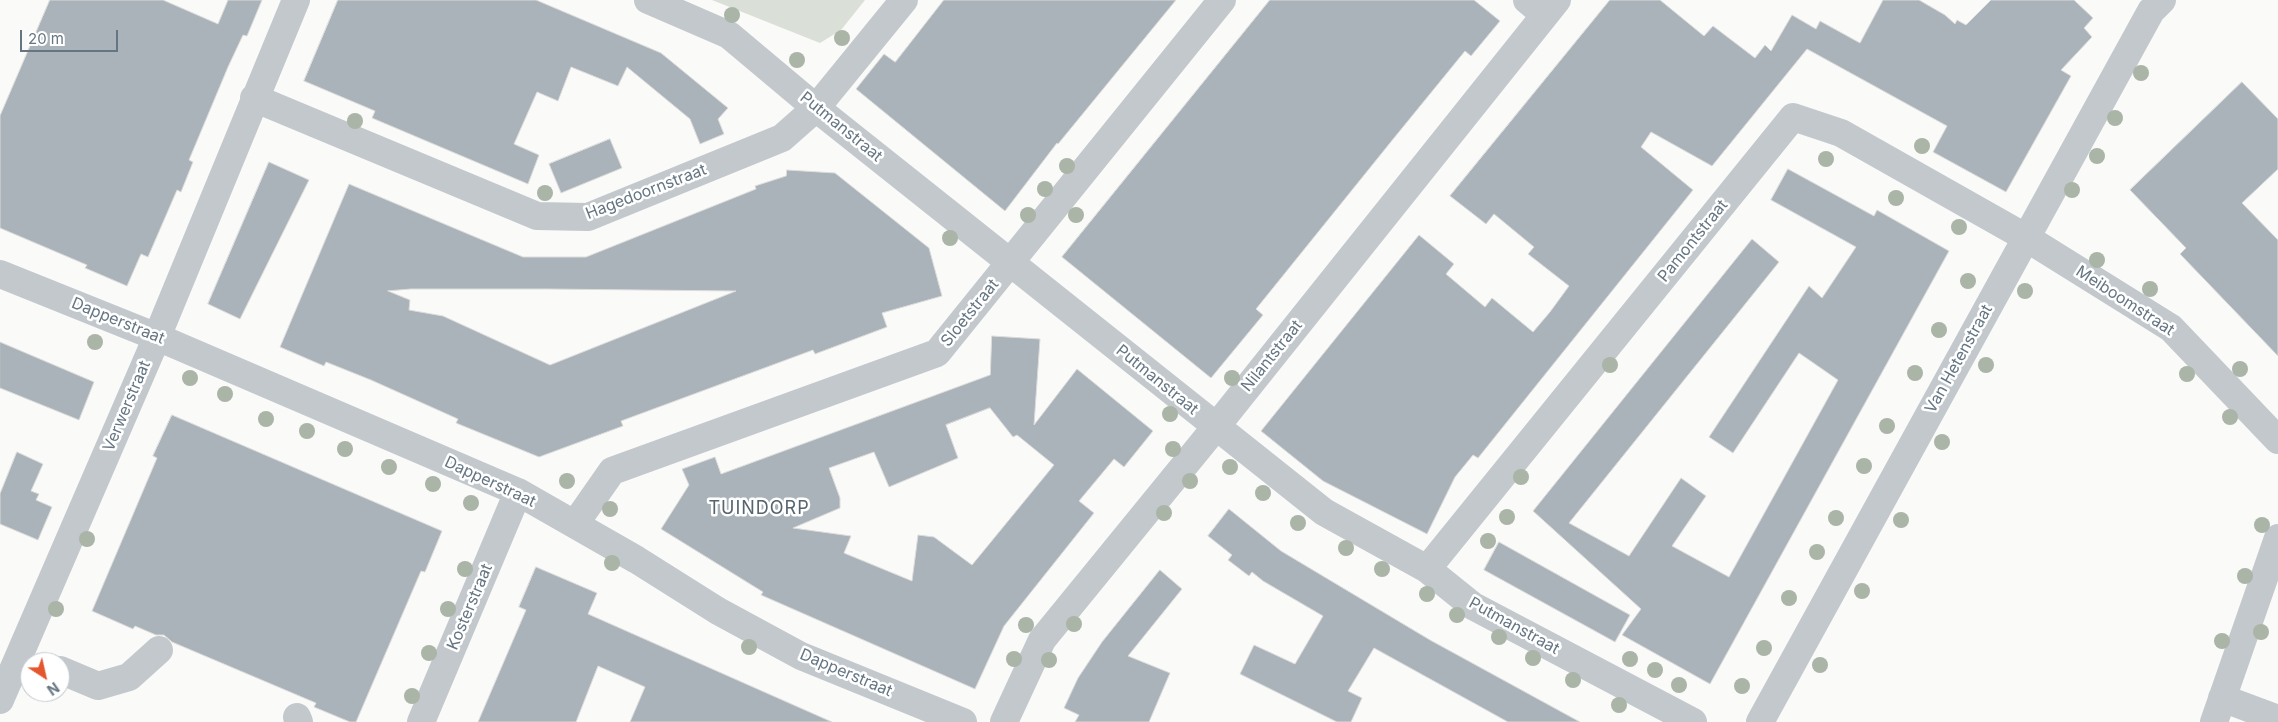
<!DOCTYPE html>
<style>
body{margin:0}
#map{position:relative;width:2278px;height:722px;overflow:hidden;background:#fafaf8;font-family:Inter,sans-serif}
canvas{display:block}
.north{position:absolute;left:20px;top:652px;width:50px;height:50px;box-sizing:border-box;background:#fff;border:1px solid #c1c8cd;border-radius:50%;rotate:145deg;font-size:14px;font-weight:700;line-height:20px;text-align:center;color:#657683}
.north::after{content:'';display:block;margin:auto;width:18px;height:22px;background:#e4572e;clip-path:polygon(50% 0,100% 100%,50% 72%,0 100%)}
.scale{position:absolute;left:20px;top:30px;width:98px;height:22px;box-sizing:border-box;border:2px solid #657683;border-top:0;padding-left:6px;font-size:15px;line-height:18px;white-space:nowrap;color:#657683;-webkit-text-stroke:4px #fff;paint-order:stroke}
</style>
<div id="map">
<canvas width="2278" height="722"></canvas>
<div class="north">N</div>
<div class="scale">20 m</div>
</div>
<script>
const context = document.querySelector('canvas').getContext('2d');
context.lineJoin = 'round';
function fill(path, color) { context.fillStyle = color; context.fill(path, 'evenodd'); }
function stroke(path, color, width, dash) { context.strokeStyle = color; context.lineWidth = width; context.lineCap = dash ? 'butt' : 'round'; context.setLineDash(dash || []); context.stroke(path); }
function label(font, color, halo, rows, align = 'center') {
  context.font = font + ' Inter,sans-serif'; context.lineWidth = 5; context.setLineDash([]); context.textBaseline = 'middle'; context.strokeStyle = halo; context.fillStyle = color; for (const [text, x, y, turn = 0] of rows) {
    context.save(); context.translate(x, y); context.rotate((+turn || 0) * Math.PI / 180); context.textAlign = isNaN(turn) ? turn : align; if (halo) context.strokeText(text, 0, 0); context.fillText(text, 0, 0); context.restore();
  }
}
const green = new Path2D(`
 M712,0h153l-24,30 -21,13z`);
const building = new Path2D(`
 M50,0h113l55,24 10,-24h34l-15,36 -4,-1 -15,32 -39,93 4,2 -12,30 -4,-2 -29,67 -7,-3 -14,32 -42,-18 2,-3 -87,-37v-112z
 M338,0h198l125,53 67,55 -10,11 6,15 -24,10 -10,-25 -63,-52 -9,19 -47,-19 -13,34 -21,-9 -23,52 25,11 -11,29 -156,-66 3,-7 -71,-30z
 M944,0h232l-118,144 -1,-1 -52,68 -149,-122 28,-35 11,8z
 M1270,0h204l26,21 -29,35 -6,-5 -71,87 -138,171 7,6 -52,63 -149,-121z
 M1610,0h50l44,36 9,-10 42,32 10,-13 6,6 21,-36 24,14 4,-8 40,22 23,-43h36l26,15 10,9 2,-4 9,5 25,-25h83l19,18 -9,10 8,9 -31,33 10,6 -65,116 -73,-40 14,-26 -140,-77 -95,117 -61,-34 -10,15 52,43 -215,268 -5,-3 -18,22 -28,57 -104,-53 -62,-50 158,-196 35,29 -8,10 39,33 7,-9 41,34 17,-20 19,-26 -41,-32 6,-7 -40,-33 -8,10 -36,-28z
 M2242,82l36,37v50l-36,34 36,37v116l-98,-102 6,-6 -56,-58z
 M610,139l12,29 -61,25 -12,-29z
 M269,162l40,18 -69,139 -32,-15z
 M1788,169l86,47 3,-6 72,41 -239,433 -88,-49 19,-26 -108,-98 219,-272 27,23 -210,261 60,33 52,-78 25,18 -34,50 57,31 109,-197 -39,-27 -66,100 -24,-16 100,-151 13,12 34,-51 -85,-47z
 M787,170l48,3 94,75 13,48 -60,17 5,14 -72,27 -2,-4 -192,71 2,5 -84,31 -83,-34 2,-4 -87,-39 -45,-18 -2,4 -44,-19 69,-163 174,73h63l170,-68 -1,-3 31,-10zM411,289h137l188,2 -186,74 -107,-49 -34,-6 1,-10 -22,-9z
 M992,336l48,3 -6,86 43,-56 76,62 -29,36 -10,-8 -35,42 15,12 -90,113 -29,63 -214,-94 2,-3 -102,-63 28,-44 -7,-16 33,-12 6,17 269,-99zM990,408l23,29 4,-2 37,30 -82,100 -38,-28 -16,-2 -6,46 -68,-28 7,-17 -58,-8 47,-20v-10l-11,-30 45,-16 15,35 69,-29 -12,-33z
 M0,342l94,40 -15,38 -79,-32z
 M172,415l270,116 -17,41 -4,-1 -65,151h-6l-36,-15 2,-4 -144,-61 -8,-7h-8l-21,-9 -2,3 -41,-18 65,-153 -4,-2z
 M17,452l26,12 -12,27 8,3 -3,6 16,7 -14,33 -38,-16v-30z
 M1229,509l52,42 149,89 150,82h-72l-134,-74 -26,43 14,7 -11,24h-14l-97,-48 14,-29 41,19 28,-48 -60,-35 -11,-9 -3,4 -21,-16 4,-5 -24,-19z
 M1499,542l131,73 -15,27 -131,-72z
 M536,567l61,26 -9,21 244,108h-202l15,-35 -47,-21 -22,56h-98l48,-112 -7,-3z
 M1160,570l22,19 -54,67 42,17 -21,49h-74l4,-7 -15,-7 14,-30 24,-36z`);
const minor = new Path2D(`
 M648,0l81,35 87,73 508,404 103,57 46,37 220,116
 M1527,0l18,15
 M254,98l283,118 51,1 194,-79 34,-30 88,-108
 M0,274l157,63 361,155 119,68 81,51 83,45 162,66
 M575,524l37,-53 325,-118 285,-353
 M1427,569l366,-452 48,16 184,104 146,91 107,112
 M60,670l38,16 31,-9 30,-27
 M2222,698l56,21
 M0,700l157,-363 139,-337
 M297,717l2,5
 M421,722l97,-230
 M1004,722l38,-82 173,-212 342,-428
 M1760,722l391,-711 11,-11
 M2214,722l64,-184`);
const trees = [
 [732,15],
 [842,38],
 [797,60],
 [2141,73],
 [2115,118],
 [355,121],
 [1922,146],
 [2097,156],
 [1826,159],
 [1067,166],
 [1045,189],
 [2072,190],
 [545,193],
 [1896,198],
 [1028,215],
 [1076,215],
 [1959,227],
 [950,238],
 [2097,260],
 [1968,281],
 [2150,289],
 [2025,291],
 [1939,330],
 [95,342],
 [1610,365],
 [1986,365],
 [2240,369],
 [1915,373],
 [2187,374],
 [190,378],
 [1232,378],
 [225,394],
 [1170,414],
 [2230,417],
 [266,419],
 [1887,426],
 [307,431],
 [1942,442],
 [345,449],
 [1173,449],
 [1864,466],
 [389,467],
 [1230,467],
 [1521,477],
 [567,481],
 [1190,481],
 [433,484],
 [1263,493],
 [471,503],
 [610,509],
 [1164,513],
 [1507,517],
 [1836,518],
 [1901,520],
 [1298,523],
 [2262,525],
 [87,539],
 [1488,541],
 [1346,548],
 [1817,552],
 [612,563],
 [465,569],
 [1382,569],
 [2245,576],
 [1862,591],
 [1427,594],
 [1789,598],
 [56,609],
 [448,609],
 [1457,615],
 [1074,624],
 [1026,625],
 [2261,632],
 [1499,637],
 [2222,641],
 [749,647],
 [1764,648],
 [429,653],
 [1533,658],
 [1014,659],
 [1630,659],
 [1049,660],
 [1820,665],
 [1655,670],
 [1573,680],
 [1679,685],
 [1742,686],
 [412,696],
 [1619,705]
];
const streetNames = [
 ["Putmanstraat",841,127,39],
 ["Hagedoornstraat",646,192,-21],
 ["Pamontstraat",1693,241,-51],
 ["Meiboomstraat",2125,301,33],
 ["Sloetstraat",970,313,-51],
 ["Dapperstraat",118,321,22],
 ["Nilantstraat",1272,356,-51],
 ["Van Hetenstraat",1959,359,-61],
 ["Putmanstraat",1157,380,39],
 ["Verwerstraat",127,406,-67],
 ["Dapperstraat",490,482,25],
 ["Kosterstraat",470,607,-67],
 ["Putmanstraat",1514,626,29],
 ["Dapperstraat",846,673,23]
];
const neighbourhoodNames = [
 ["TUINDORP",759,509]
];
fill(green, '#dadfd7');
fill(building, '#aab3b9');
stroke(building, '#dcdcda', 1);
stroke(minor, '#c3c8cc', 28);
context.fillStyle = '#aab4a7';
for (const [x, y] of trees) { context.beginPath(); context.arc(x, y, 8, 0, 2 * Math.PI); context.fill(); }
label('16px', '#657683', '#fff', streetNames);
context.letterSpacing = '1px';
label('18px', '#57646e', '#fff', neighbourhoodNames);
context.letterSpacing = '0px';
</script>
